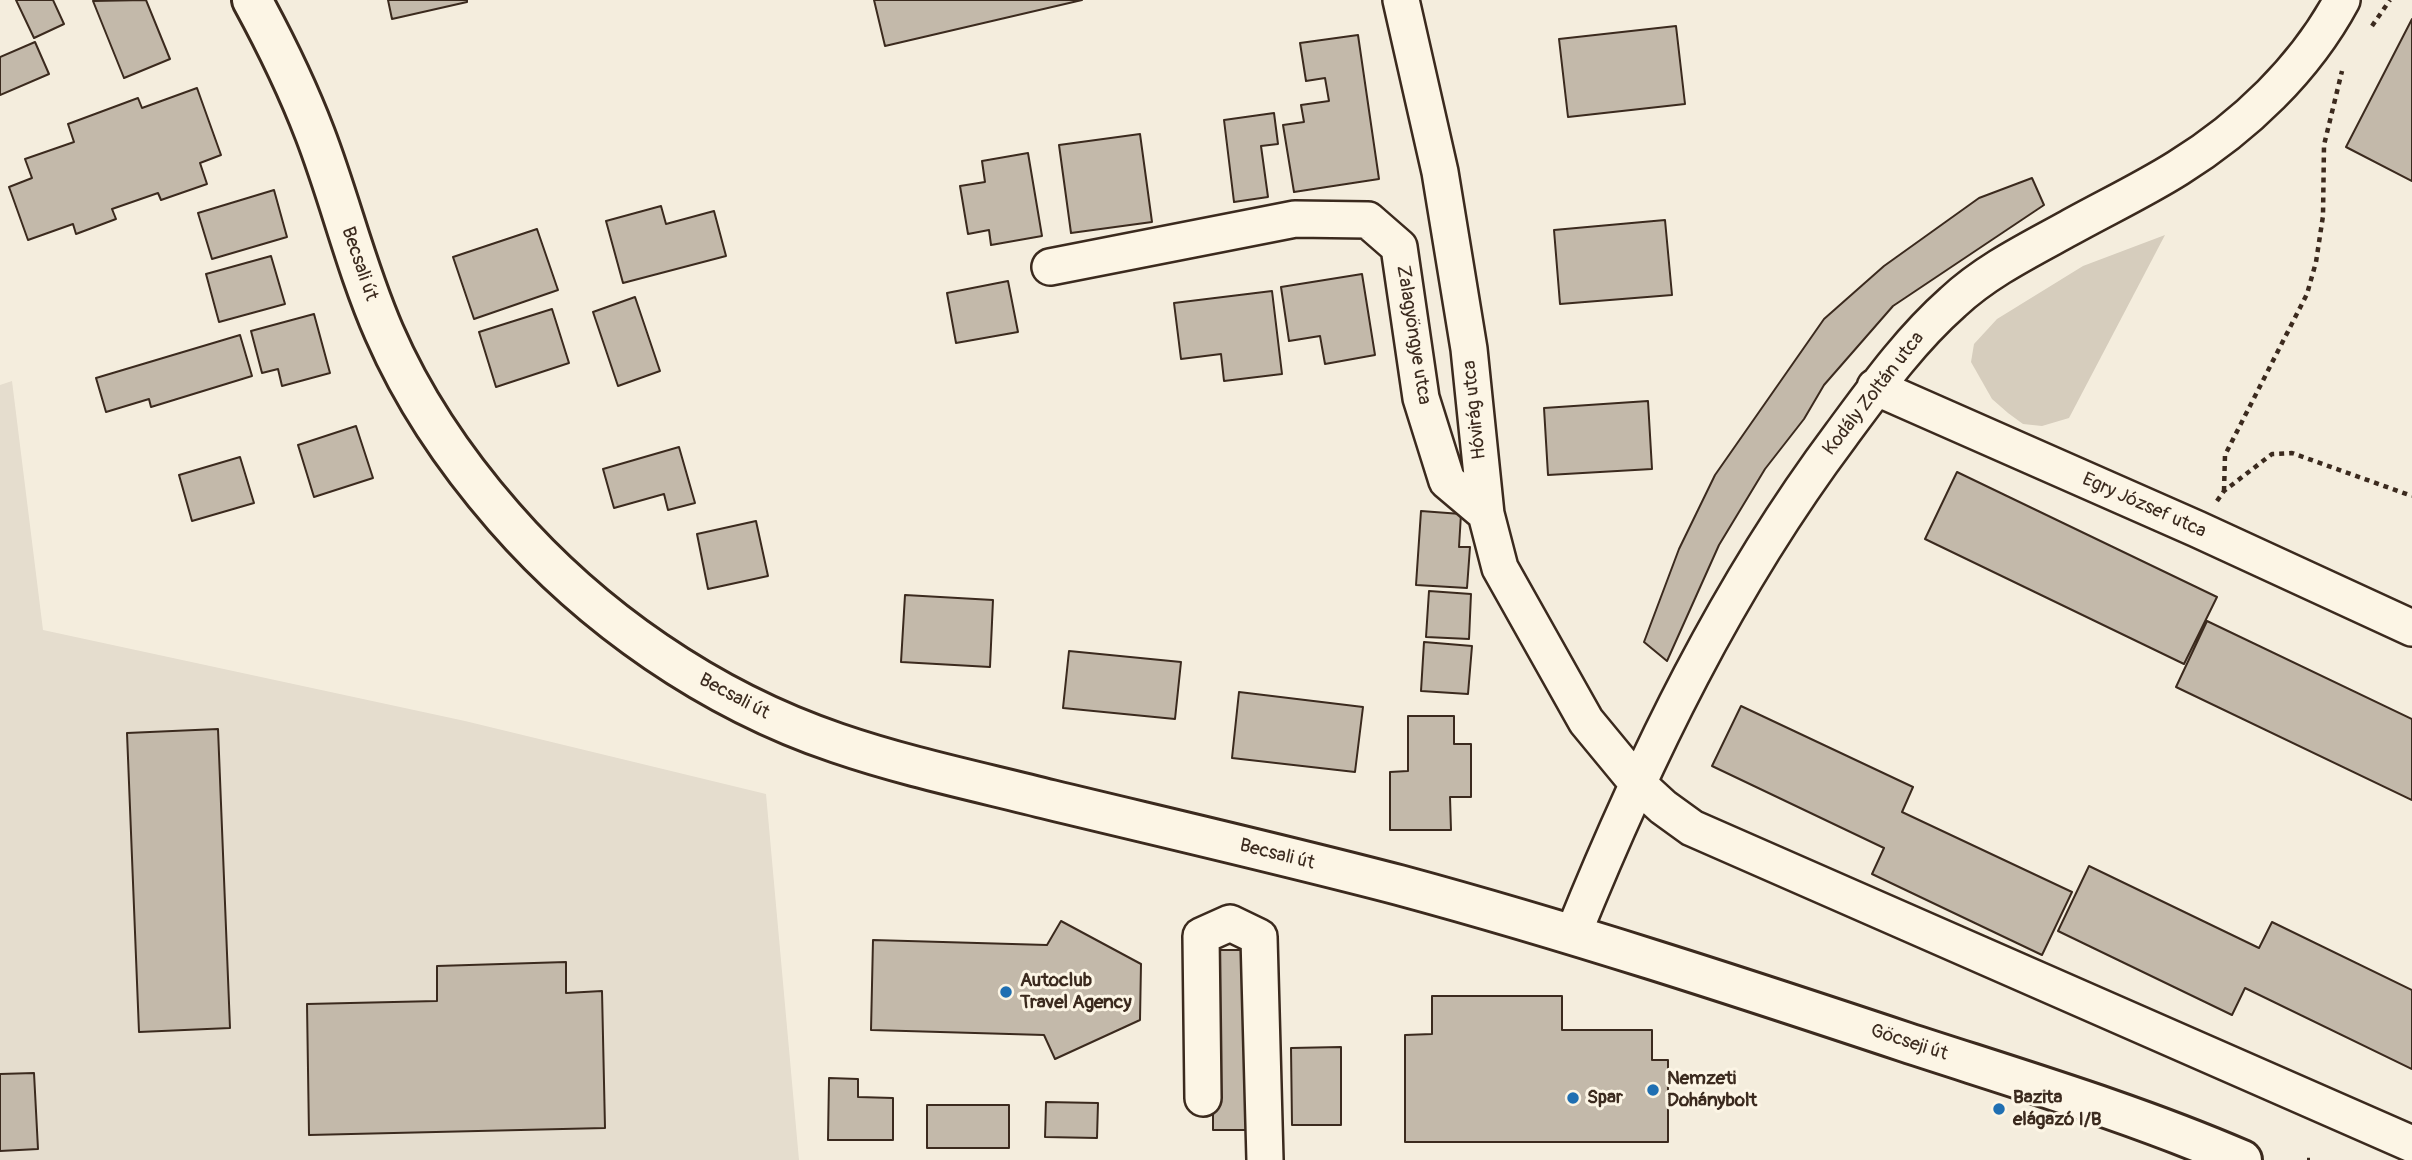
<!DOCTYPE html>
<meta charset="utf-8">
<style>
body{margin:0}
canvas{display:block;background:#f4eddd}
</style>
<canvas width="2412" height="1160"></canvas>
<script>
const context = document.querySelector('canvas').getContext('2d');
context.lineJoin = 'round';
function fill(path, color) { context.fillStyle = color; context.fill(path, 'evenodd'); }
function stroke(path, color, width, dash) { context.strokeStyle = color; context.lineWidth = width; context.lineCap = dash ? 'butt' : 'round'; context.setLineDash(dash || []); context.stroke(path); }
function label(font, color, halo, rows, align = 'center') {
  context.font = font + ' Pangolin,sans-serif'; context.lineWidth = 6; context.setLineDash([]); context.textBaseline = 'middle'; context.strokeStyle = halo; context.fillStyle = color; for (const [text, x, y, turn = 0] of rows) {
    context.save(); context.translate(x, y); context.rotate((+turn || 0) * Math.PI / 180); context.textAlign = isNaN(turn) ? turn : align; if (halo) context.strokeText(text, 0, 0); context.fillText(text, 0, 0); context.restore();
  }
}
const built = new Path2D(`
 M12,381l31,249 422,91 301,73 33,366h-799v-775z`);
const green = new Path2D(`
 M2165,235l-96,183 -27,8 -19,-2 -15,-11 -16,-14 -21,-37 3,-18 23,-25 86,-53z`);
const building = new Path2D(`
 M16,0h37l11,24 -30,14z
 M146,0l24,59 -46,19 -31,-77z
 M388,0h79v2l-75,17z
 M874,0h208l-197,46z
 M2412,19v162l-66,-34z
 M1676,26l9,78 -117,13 -9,-78z
 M1358,35l21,144 -85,13 -11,-67 21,-3 -3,-17 28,-4 -4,-23 -19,3 -6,-38z
 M35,42l14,32 -49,21v-38z
 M197,88l24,67 -21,8 7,21 -46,16 -3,-7 -46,16 4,10 -40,15 -3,-10 -45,16 -19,-53 23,-9 -7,-19 49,-17 -6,-18 70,-26 4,10z
 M1274,113l4,31 -17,2 7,51 -34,5 -10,-82z
 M1140,134l12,88 -81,11 -12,-88z
 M1028,153l14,83 -51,9 -2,-15 -21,4 -8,-48 25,-4 -3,-21z
 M2032,178l12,27 -151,101 -69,79 -20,34 -39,50 -46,76 -52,116 -23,-19 35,-93 36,-74 109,-156 60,-53 95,-68z
 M274,190l13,47 -75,22 -14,-46z
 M661,206l5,18 48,-13 12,45 -103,27 -17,-62z
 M1665,220l7,75 -112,9 -6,-74z
 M537,229l21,61 -84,29 -21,-62z
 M271,256l14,48 -66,18 -13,-48z
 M1362,274l13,81 -50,9 -5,-28 -31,5 -8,-54z
 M1008,281l10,51 -62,11 -9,-50z
 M1272,291l10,83 -58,7 -3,-27 -40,5 -7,-56z
 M635,297l25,74 -42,15 -25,-74z
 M552,309l17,54 -73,24 -17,-55z
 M314,314l16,59 -48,13 -4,-17 -16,4 -11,-42z
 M240,335l12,41 -101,31 -2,-8 -43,13 -10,-34z
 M1648,401l4,68 -104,6 -4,-67z
 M356,426l17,52 -59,19 -16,-52z
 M679,447l16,56 -27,7 -4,-16 -50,14 -11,-39z
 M240,457l14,46 -62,18 -13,-46z
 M1957,472l260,125 -33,67 -259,-125z
 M1421,511l40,3 -2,33h11l-3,41 -51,-3z
 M756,521l12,55 -60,13 -11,-55z
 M1429,591l42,3 -2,45 -43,-2z
 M905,595l88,5 -3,67 -89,-5z
 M2207,621l205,98v81l-236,-113z
 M1424,642l48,4 -4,48 -47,-3z
 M1069,651l112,11 -6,57 -112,-11z
 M1239,692l124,15 -8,65 -123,-14z
 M1741,706l172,81 -11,25 170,80 -30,63 -170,-81 12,-26 -172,-82z
 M1408,716h46v28h17v53h-21l1,33h-61v-58l18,-1z
 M218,729l12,299 -91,4 -12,-299z
 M2089,866l170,82 13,-26 140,68v79l-167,-81 -13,27 -174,-84z
 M1061,921l80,43 -1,56 -85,39 -11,-24 -173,-5 2,-90 174,5z
 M1213,950h33l1,180h-34z
 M566,962v31l36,-2 3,137 -296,7 -2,-131 130,-3v-35z
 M1432,996h130v34h90v30h16v82h-263v-107l27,-1z
 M1341,1047v78h-49l-1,-77z
 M34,1073l4,76 -38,2v-77z
 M829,1078l29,1v18l35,1v42h-65z
 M1046,1102l52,1 -1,35 -52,-1z
 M927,1105h82v43h-82z`);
const path = new Path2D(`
 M2372,26l18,-26
 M2224,491l1,-36 82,-161 9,-32 7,-46 1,-71 18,-74
 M2217,501l7,-10 48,-37 20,-1 120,43
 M2307,1160h3`);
const minor = new Path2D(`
 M1401,0l39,172 29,177 17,165 14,54 86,153 52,63 25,23 29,21 720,316
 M1050,267l245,-48 73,1 31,27 22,151 26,83 39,33
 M1875,387l322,142 215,99
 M1573,934c71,-175 154,-347 268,-499 34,-46 68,-94 112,-133 33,-31 76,-52 116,-74 36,-20 74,-38 109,-60 66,-41 127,-99 164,-168
 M1203,1098l-2,-162 29,-13 29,14 6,223`);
const major = new Path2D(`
 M252,0c24,44 45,87 63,134 25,65 41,134 69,198 29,67 72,130 120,185 88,101 206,183 333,226 70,24 143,39 214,57 116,28 233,55 348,85 170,46 338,101 506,157 113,37 228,71 337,118`);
const markers = [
 [1006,992,7,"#1f6fb2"],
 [1653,1090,7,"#1f6fb2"],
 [1573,1098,7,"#1f6fb2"],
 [1999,1109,7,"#1f6fb2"]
];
const streetNames = [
 ["Becsali út",359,264,71],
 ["Zalagyöngye utca",1413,335,81],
 ["Kodály Zoltán utca",1874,394,-52],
 ["Hóvirág utca",1475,410,-96],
 ["Egry József utca",2144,506,24],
 ["Becsali út",734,697,28],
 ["Becsali út",1277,855,14],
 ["Göcseji út",1909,1043,18]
];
const poiNames = [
 ["Autoclub",1020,981],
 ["Travel Agency",1020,1003],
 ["Nemzeti",1667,1079],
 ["Dohánybolt",1667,1101],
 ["Spar",1587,1098],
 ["Bazita",2013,1098],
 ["elágazó I/B",2013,1120]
];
fill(built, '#e5ddce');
fill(green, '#d6cdbd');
fill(building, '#c3b9aa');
stroke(building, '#3b2a1e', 2);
stroke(minor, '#3b2a1e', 40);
stroke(major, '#3b2a1e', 44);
stroke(path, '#3b2a1e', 4.5, [5, 5]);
stroke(minor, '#fcf5e5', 35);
stroke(major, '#fcf5e5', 38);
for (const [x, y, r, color] of markers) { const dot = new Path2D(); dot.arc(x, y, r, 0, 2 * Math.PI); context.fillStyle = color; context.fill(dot); stroke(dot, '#fcf5e5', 2.5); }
label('19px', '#3b2a1e', '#fcf5e5', streetNames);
label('bold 19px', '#3b2a1e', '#fcf5e5', poiNames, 'left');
</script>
